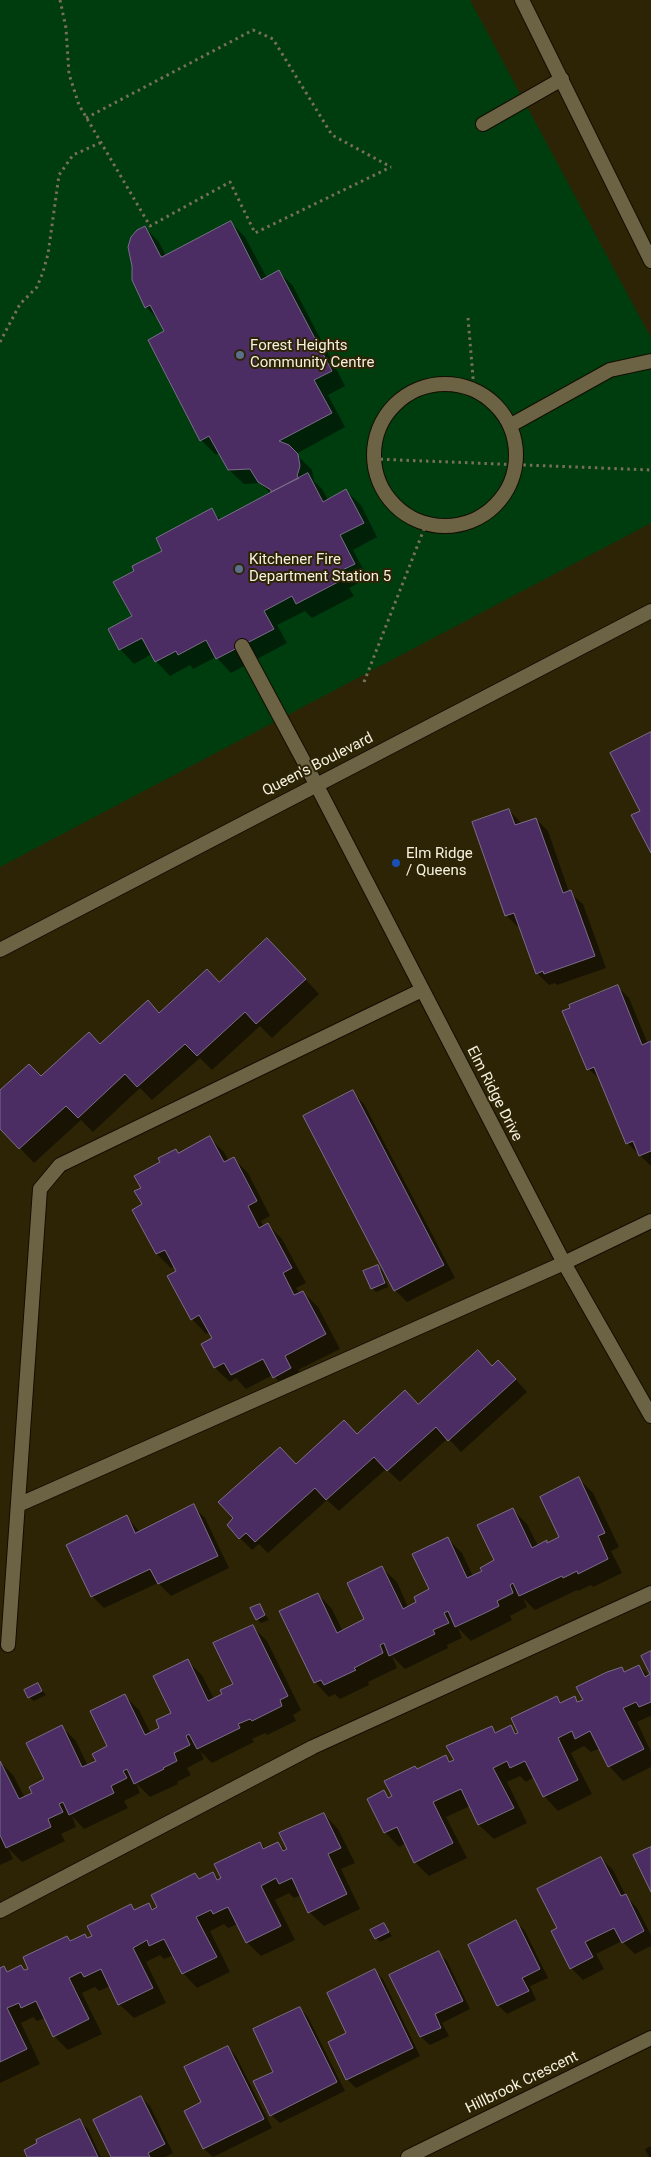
<!DOCTYPE html>
<style>
body{margin:0}
canvas{display:block;background:#2d2406}
</style>
<canvas width="651" height="2157"></canvas>
<script>
const context = document.querySelector('canvas').getContext('2d');
context.lineJoin = 'round';
function fill(path, color) { context.fillStyle = color; context.fill(path, 'evenodd'); }
function stroke(path, color, width, dash) { context.strokeStyle = color; context.lineWidth = width; context.lineCap = dash ? 'butt' : 'round'; context.setLineDash(dash || []); context.stroke(path); }
function label(font, color, halo, rows, align = 'center') {
  context.font = font + ' Roboto,sans-serif'; context.lineWidth = 4; context.setLineDash([]); context.textBaseline = 'middle'; context.strokeStyle = halo; context.fillStyle = color; for (const [text, x, y, turn = 0] of rows) {
    context.save(); context.translate(x, y); context.rotate((+turn || 0) * Math.PI / 180); context.textAlign = isNaN(turn) ? turn : align; if (halo) context.strokeText(text, 0, 0); context.fillText(text, 0, 0); context.restore();
  }
}
const green = new Path2D(`
 M0,0h470l181,338v185l-651,344z`);
const shadow = new Path2D(`
 M231,223l14,14 22,41 12,-6 14,14 52,100 -17,9 17,32 -49,27 16,16 2,11 8,8 6,11 18,-9 15,14 16,32 -24,13 15,28 -19,10 5,8 -42,22 -7,-7 -28,14 10,18 -56,30 -15,-16 -23,12 -3,-4 -20,11 -14,-15 -4,-7 -18,10 -14,-15 14,-32 2,-45 28,-21 47,-41 10,10 50,-26 -11,-11 -16,1 -15,-14 -9,-18 -4,3 -15,-15 -35,-108 -7,-12 -13,-13 -1,-79 14,14 7,14z
 M509,810l13,14 14,-5 12,12 21,61 14,12 23,64 -49,17 -2,-2 -6,2 -12,-12 -17,-46h-2l-12,-12z
 M282,954l37,40 -47,44 -12,-12 -48,44 -12,-12 -48,42 -12,-12 -47,44 -12,-12 -47,43 -34,-36v-35l41,-15 119,-63z
 M617,986l12,12 19,46 3,-1v123l-24,-23 -26,-63 -13,-11z
 M352,1092l12,12 91,174 -48,24 -12,-12 -91,-174z
 M210,1138l14,14 5,9 4,-3 15,15 22,43 -9,5 3,6 4,-2 14,14 24,44 -10,5 4,6 3,-2 15,15 22,42 -42,21 7,13 -17,9 -15,-17 -27,14 -10,-11 -6,4 -15,-14 -12,-24 10,-5 -3,-7 -4,2 -14,-15 -17,-53 -4,2 -14,-14 -13,-49 -1,-17 36,-34z
 M377,1266l5,4 6,17 -12,5 -4,-4z
 M493,1367l17,6 17,19 -66,60 -13,-14 -48,44 -14,-13 -47,42 -12,-11 -59,53 -9,-9 -7,6 -12,-12 56,-73z
 M579,1479l14,14 26,54 -8,4 11,22 -29,14 -2,-2 -13,6 -1,-1 -42,20 -12,-12 4,9 -17,9 2,4 -41,21 -13,-13 4,10 -15,7 1,3 -43,21 -13,-13 5,12 -29,14 1,3 -29,14 -5,-5 -6,3 -14,-15 3,-88 14,15 11,23 23,-13 16,-51 15,14 11,25 10,-5 13,-12 17,-51 14,14 11,23 10,-4 13,-11 16,-52 15,15 11,22 23,-8z
 M193,1506l12,12 24,50 -58,28 -13,-13 -54,25 -12,-12 -24,-51 59,-28 13,15z
 M259,1605l10,15 -8,3 -4,-4z
 M252,1626l15,15 34,69 -8,5 3,6 -29,14 -2,-2 -13,6 2,3 -42,21 -12,-12 4,8 -17,9 4,7 -14,7 1,2 -28,13 -14,-14 4,10 -16,8 4,7 -44,21 -12,-13 4,11 -15,7 4,7 -43,21 -14,-14 5,11 -13,6v-103l13,13 12,23 8,-4 13,-14 16,-53 14,14 12,25 10,-4 10,-15 17,-51 14,14 12,24 10,-5 12,-16 14,-52 15,14 12,24 9,-4 12,-11z
 M639,1666l10,10 2,-1v43l-1,-2 -13,6 14,30v15l-28,14 -14,-15 -9,-18 -9,4 -7,-6 -13,7 21,41 -34,17 -14,-15 -10,-19 -8,5 -6,-6 -13,6 20,41 -33,16 -15,-14 -9,-19 -24,11 21,41 -38,18 -14,-14 -9,-19 -7,4 -14,-15 -1,-40 6,6 3,-2 25,-26 27,-14 6,6 4,-2 36,-33 6,6 13,-6 8,7 39,-36 5,5 12,-5 5,5 42,-35 4,4z
 M38,1685l8,10 -12,6 -5,-4z
 M324,1814l14,15 17,34 -14,6 19,40 -36,17 -15,-14 -8,-17 -7,3 -5,-5 -14,7 20,40 -34,16 -14,-14 -9,-18 -10,4 -4,-4 -14,7 20,41 -33,16 -14,-15 -9,-18 -10,4 -4,-4 -14,7 20,41 -32,15 -15,-14 -9,-18 -11,5 -4,-4 -13,6 20,41 -34,16 -14,-14 -9,-18 -8,3 -4,-4 -12,6 19,41 -40,19v-114l3,-1 5,5 13,-6 5,4 41,-34 5,5 13,-7 3,4 6,-3 37,-30 5,5 13,-6 6,5 40,-36 5,5 13,-6 7,7 40,-37 6,6 12,-6 8,8z
 M601,1858l12,12 13,26 11,12 14,27v11l-16,8 -13,-13 -26,13 8,15 -21,11 -12,-12 -13,-39z
 M516,1922l9,9 23,47 -18,8 6,14 -29,14 -9,-9z
 M384,1924l8,12 -12,6 -4,-4z
 M438,1953l9,8 23,48 -28,14 7,13 -19,9 -9,-8 -30,-61z
 M374,1971l9,8 37,77 -64,32 -9,-9z
 M300,2008l8,9 37,74 -65,32 -9,-8 4,-43z
 M228,2047l8,9 36,72 -59,29 -9,-8 -18,-38 17,-8z
 M141,2097l9,9 23,47 -8,4h-53z
 M79,2121l9,8 13,28h-72z
 M651,2146v11h-2l-4,-8z`);
const building = new Path2D(`
 M231,221l30,59 18,-10 53,101 -18,9 18,33 -53,28 10,4 9,9 2,12 -3,10 2,2 -28,14v-2l-13,-8 -8,-13 -22,1 -19,-34 -9,5 -52,-101 16,-9 -14,-26 -5,3 -13,-28v-14l-4,-19 3,-10 6,-7 8,-4 16,31z
 M308,473l15,29 23,-13 18,34 -24,12 15,29 -19,9 4,8 -44,23 -4,-8 -28,15 10,18 -58,30 -10,-19 -28,15 -2,-4 -21,11 -13,-24 -23,12 -11,-21 24,-13 -19,-34 21,-11 -2,-5 30,-15 -6,-13 56,-30 6,12z
 M651,732v121l-20,-38 9,-4 -30,-58z
 M509,809l6,16 21,-7 27,75 8,-3 24,66 -51,18 -1,-3 -7,3 -22,-61 -9,3 -33,-94z
 M267,938l39,41 -50,45 -11,-12 -48,44 -12,-12 -48,43 -12,-13 -47,44 -12,-12 -47,43 -19,-20v-39l29,-26 12,12 48,-44 11,12 48,-44 11,13 48,-44 12,13z
 M618,985l24,60 9,-4v110l-12,5 -6,-15 -7,3 -32,-77 -7,3 -25,-59 8,-3 -1,-3z
 M353,1090l91,175 -50,26 -91,-175z
 M210,1136l14,26 10,-5 23,44 -9,5 11,22 9,-5 24,45 -9,5 11,22 9,-4 23,43 -41,22 6,12 -18,10 -10,-19 -32,16 -7,-12 -10,5 -13,-24 11,-6 -13,-23 -8,5 -24,-44 9,-5 -11,-21 -9,4 -24,-44 10,-6 -8,-13 7,-3 -7,-12 26,-14 -2,-4 18,-9 2,4z
 M378,1265l7,18 -14,6 -8,-18z
 M478,1350l14,16 6,-6 18,19 -68,62 -12,-14 -49,44 -13,-14 -48,43 -11,-12 -60,54 -9,-9 -7,6 -12,-14 6,-7 -15,-16 62,-55 16,17 48,-44 13,14 48,-44 13,14z
 M579,1477l26,56 -7,3 10,23 -30,15 -1,-3 -14,7 -1,-2 -43,20 -6,-13 -3,2 3,8 -16,8 2,5 -14,7 -30,14 -7,-16 -4,2 5,10 -16,7 2,4 -46,22 -5,-13 -4,2 3,8 -29,15 2,2 -32,15 -3,-5 -7,3 -35,-72 39,-18 19,40 27,-14 -17,-36 35,-17 21,43 13,-7 -2,-5 15,-8 -17,-35 36,-17 19,41 15,-7 -2,-3 14,-8 -17,-35 36,-17 19,40 15,-8v3l12,-6 -19,-40z
 M194,1504l24,52 -60,28 -8,-15 -59,28 -25,-52 61,-30 8,18z
 M260,1604l5,11 -9,5 -6,-12z
 M253,1625l35,71 -8,4 2,6 -30,15 -2,-2 -12,5 2,4 -43,21 -8,-15 -3,2 4,9 -16,8 3,8 -14,7 1,1 -30,15 -7,-15 -4,2 4,7 -16,8 3,7 -45,22 -6,-13 -4,2 4,8 -15,7 3,8 -45,21 -6,-13v-74l19,38 13,-6 -3,-6 15,-8 -18,-36 36,-18 20,42 14,-6 -4,-7 15,-8 -17,-35 35,-17 20,41 14,-7 -3,-8 15,-7 -18,-37 35,-17 20,42 14,-7 -2,-4 13,-6 -20,-41z
 M651,1651v51l-12,5 -3,-5 -13,6 21,41 -36,18 -18,-36 -15,8 -3,-8 -14,7 20,42 -35,17 -18,-36 -15,7 -3,-7 -14,7 21,40 -36,17 -17,-36 -28,13 20,41 -39,20 -17,-36 -13,6 -17,-34 17,-9 4,8 4,-2 -8,-15 31,-15 2,3 29,-14 3,7 5,-2 -8,-14 46,-20 3,7 16,-8 4,9 3,-1 -7,-15 46,-22 3,7 15,-7 2,6 6,-2 -7,-13 31,-15 15,-5 2,5 15,-7 6,12 5,-3 -9,-18z
 M38,1683l4,8 -14,7 -4,-8z
 M324,1813l17,35 -13,6 19,40 -39,19 -16,-35 -13,6 -3,-6 -15,8 20,40 -35,17 -18,-36 -15,7 -2,-4 -15,7 21,40 -35,17 -18,-35 -15,7 -2,-6 -14,8 20,40 -35,17 -17,-36 -17,8 -3,-5 -12,6 20,41 -36,18 -17,-36 -15,7 -2,-5 -12,5 20,41 -27,13v-94l4,-2 3,6 14,-7 3,5 4,-1 -5,-12 44,-21 3,5 15,-7 2,4 5,-2 -5,-10 44,-22 3,6 15,-7 3,7 5,-3 -6,-12 44,-22 4,6 14,-7 4,8 4,-2 -7,-14 46,-22 3,7 15,-7 5,9 4,-2 -8,-16z
 M651,1847v45l-18,-37z
 M601,1857l20,39 5,-2 18,37 -22,12 -8,-15 -29,14 8,15 -23,12 -19,-38 6,-3 -20,-39z
 M516,1920l24,49 -18,9 7,13 -32,15 -29,-61z
 M384,1923l5,9 -14,7 -5,-9z
 M439,1951l24,50 -28,13 6,14 -21,9 -31,-62z
 M375,1969l38,79 -67,32 -18,-38 18,-9 -19,-40z
 M300,2007l37,75 -67,34 -17,-35 20,-9 -20,-43z
 M228,2046l36,73 -61,30 -19,-38 17,-9 -17,-35z
 M141,2096l24,48 -17,9 2,4h-39l-18,-37z
 M80,2119l18,38h-71l-3,-7 13,-7 -1,-3z`);
const path = new Path2D(`
 M60,0l6,28 3,46 10,31 71,121 80,-44 25,51 136,-66
 M86,118l167,-88 20,9 59,96 59,32
 M468,318l6,71
 M0,342l20,-38 17,-17 6,-15 5,-18 11,-79 14,-20 29,-13
 M374,459l277,11
 M364,682l62,-158`);
const service = new Path2D(`
 M522,0l129,261
 M483,124l79,-45
 M374 455a71 71 0 1 1 142 0a71 71 0 1 1-142 0Z
 M511,425l99,-55 41,-9
 M242,646l74,138
 M18,1505l546,-242 87,-42
 M8,1645l32,-456 20,-24 362,-175
 M0,1911l313,-164 338,-154`);
const minor = new Path2D(`
 M316,784l248,479 87,153
 M408,2157l243,-119`);
const tertiary = new Path2D(`
 M0,950l651,-339`);
const markers = [
 [240,355,5,"#5c6f8a"],
 [239,569,5,"#5c6f8a"],
 [396,863,5,"#1a4fb4"]
];
const poiNames = [
 ["Forest Heights",250,346],
 ["Community Centre",250,363],
 ["Kitchener Fire",249,560],
 ["Department Station 5",249,577],
 ["Elm Ridge",406,854],
 ["/ Queens",406,871]
];
const streetNames = [
 ["Queen's Boulevard",318,765,-27],
 ["Elm Ridge Drive",494,1094,63],
 ["Hillbrook Crescent",522,2083,-26]
];
fill(green, '#003d0e');
fill(shadow, '#0007');
fill(building, '#4b2d64');
stroke(building, '#7b6d89', 1);
stroke(service, '#140d00', 16);
stroke(minor, '#140d00', 16);
stroke(tertiary, '#140d00', 16);
stroke(path, '#787057', 3, [2.5, 4]);
stroke(service, '#6c6344', 14);
stroke(minor, '#6c6344', 14);
stroke(tertiary, '#6c6344', 14);
for (const [x, y, r, color] of markers) { const dot = new Path2D(); dot.arc(x, y, r, 0, 2 * Math.PI); context.fillStyle = color; context.fill(dot); stroke(dot, '#2d2406', 2); }
label('15px', '#f5f0df', '#2d2406', poiNames, 'left');
label('15px', '#f5f0df', '#2d2406', streetNames);
</script>
